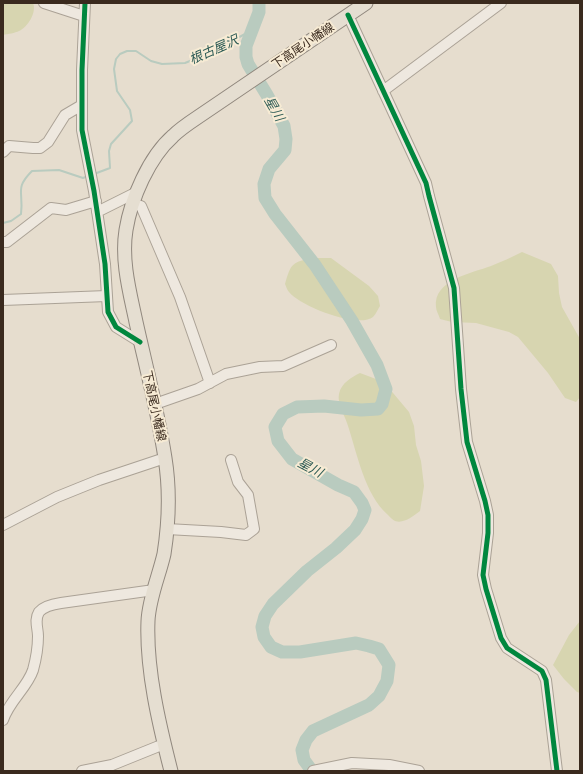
<!DOCTYPE html>
<meta charset="utf-8">
<style>
body{margin:0}
#map{position:relative;width:583px;height:774px;overflow:hidden;background:#e6ddce;font-family:"Crimson Pro",serif}
canvas{display:block}
.frame{position:absolute;inset:0;border:4px solid #3a2a1e;pointer-events:none}
</style>
<div id="map">
<canvas width="583" height="774"></canvas>
<div class="frame"></div>
</div>
<script>
const context = document.querySelector('canvas').getContext('2d');
context.lineJoin = 'round';
function fill(path, color) { context.fillStyle = color; context.fill(path, 'evenodd'); }
function stroke(path, color, width, dash) { context.strokeStyle = color; context.lineWidth = width; context.lineCap = dash ? 'butt' : 'round'; context.setLineDash(dash || []); context.stroke(path); }
function label(font, color, halo, rows, align = 'center') {
  context.font = font + ' "Crimson Pro","Noto Sans JP",serif'; context.lineWidth = 4; context.setLineDash([]); context.textBaseline = 'middle'; context.strokeStyle = halo; context.fillStyle = color; for (const [text, x, y, turn = 0] of rows) {
    context.save(); context.translate(x, y); context.rotate((+turn || 0) * Math.PI / 180); context.textAlign = isNaN(turn) ? turn : align; if (halo) context.strokeText(text, 0, 0); context.fillText(text, 0, 0); context.restore();
  }
}
const green = new Path2D(`
 M3,3h30c4,9 -5,24 -14,28 -4,2 -11,3 -16,4z
 M522,252l29,12 7,12 1,17 3,14 18,32v58l-4,5 -11,-4 -17,-25 -30,-36 -9,-5 -33,-9 -24,-1 -12,-3c-1,-4 -4,-8 -4,-12 -3,-27 36,-34 55,-41 10,-4 21,-9 31,-14z
 M314,258h17l38,28 9,10 2,10c-2,3 -4,8 -7,11 -15,12 -73,-11 -84,-25 -2,-2 -3,-6 -4,-8 6,-21 7,-22 29,-26z
 M360,373l16,6 12,8 21,25 5,14 2,19 5,16 3,25 -4,25c-7,5 -16,13 -25,10 -2,-1 -5,-4 -7,-6 -24,-21 -31,-63 -41,-92 -3,-9 -10,-20 -8,-29 2,-11 13,-17 21,-21z
 M580,621v72l-3,-1 -13,-13 -11,-14 16,-30z`);
const stream = new Path2D(`
 M94,174l16,-6 -1,-17 2,-7 21,-23 -2,-11 -13,-19 -3,-22 2,-10 4,-5 7,-3h9l15,10 11,3 23,-1 27,-11 33,-18 6,-1
 M3,223l8,-2 10,-7c3,-22 -7,-25 11,-43l27,-1 24,8 5,-2`);
const river = new Path2D(`
 M259,3v9l-13,34v11l2,7 19,31 17,31 2,13 -1,11 -16,19 -5,15 1,14 10,16 40,51 37,56 25,44 9,24 -4,15 -4,5 -17,1 -37,-4 -27,1 -14,7 -8,13 3,14 14,18 46,26 16,7 8,11 3,7 -3,9 -7,11 -19,18 -29,23 -34,33 -8,12 -3,11 2,10 7,10 11,5h18l56,-9 13,3 10,3 10,16 -2,16 -8,15 -10,9 -56,26 -7,9 -4,10 2,10 8,11`);
const minor = new Path2D(`
 M44,3l40,13
 M85,3l-3,67v60l12,61 11,73 3,48 8,15 24,15
 M348,15l78,168 3,13 25,92 7,101 6,53 18,59 3,14v18l-5,42 3,14 15,49 6,10 35,23 4,9 11,91
 M383,91l118,-88
 M3,152l6,-6 24,2h7l8,-6 17,-27 17,-10
 M133,204l8,2 39,91 30,86
 M97,212l40,-20
 M3,242h4l44,-34 15,2 30,-9
 M3,300l104,-4
 M155,404l43,-15 28,-15 34,-7 23,-1 48,-21
 M3,525l54,-28 42,-17 66,-22
 M167,529l54,3 25,3 8,-6 -6,-34 -10,-13 -7,-22
 M3,720c6,-19 24,-32 30,-50 3,-11 5,-23 5,-34 0,-8 -4,-16 1,-24 5,-6 15,-8 22,-9l93,-13
 M82,771l30,-6 52,-21
 M313,771l39,-8 37,2 30,6`);
const major = new Path2D(`
 M171,771c-12,-47 -25,-102 -23,-150 1,-23 11,-45 16,-67 5,-32 6,-65 1,-96 -7,-46 -19,-91 -29,-136 -6,-29 -15,-61 -10,-92 5,-31 23,-73 47,-94 7,-7 16,-13 25,-19l168,-114`);
const cycleway = new Path2D(`
 M85,3l-3,67v60l12,61 11,73 3,48 8,15 24,15
 M348,15l78,168 3,13 25,92 7,101 6,53 18,59 3,14v18l-5,42 3,14 15,49 6,10 35,23 4,9 11,91`);
const streetNames = [
 ["下高尾小幡線",303,46,-34],
 ["下高尾小幡線",154,406,78]
];
const waterNames = [
 ["根古屋沢",214,50,-24],
 ["星川",274,109,60],
 ["星川",310,468,28]
];
fill(green, '#d7d5b0');
stroke(stream, '#b9cbbf', 2);
stroke(river, '#b9cbbf', 13);
stroke(minor, '#aba296', 12);
stroke(major, '#91887e', 15);
stroke(minor, '#eee8df', 10);
stroke(major, '#e5ded1', 13);
stroke(cycleway, '#00873e', 5);
label('12px', '#3a2a1e', '#f7ebd4', streetNames);
label('italic 13px', '#2d5b55', '#f7ebd4', waterNames);
</script>
